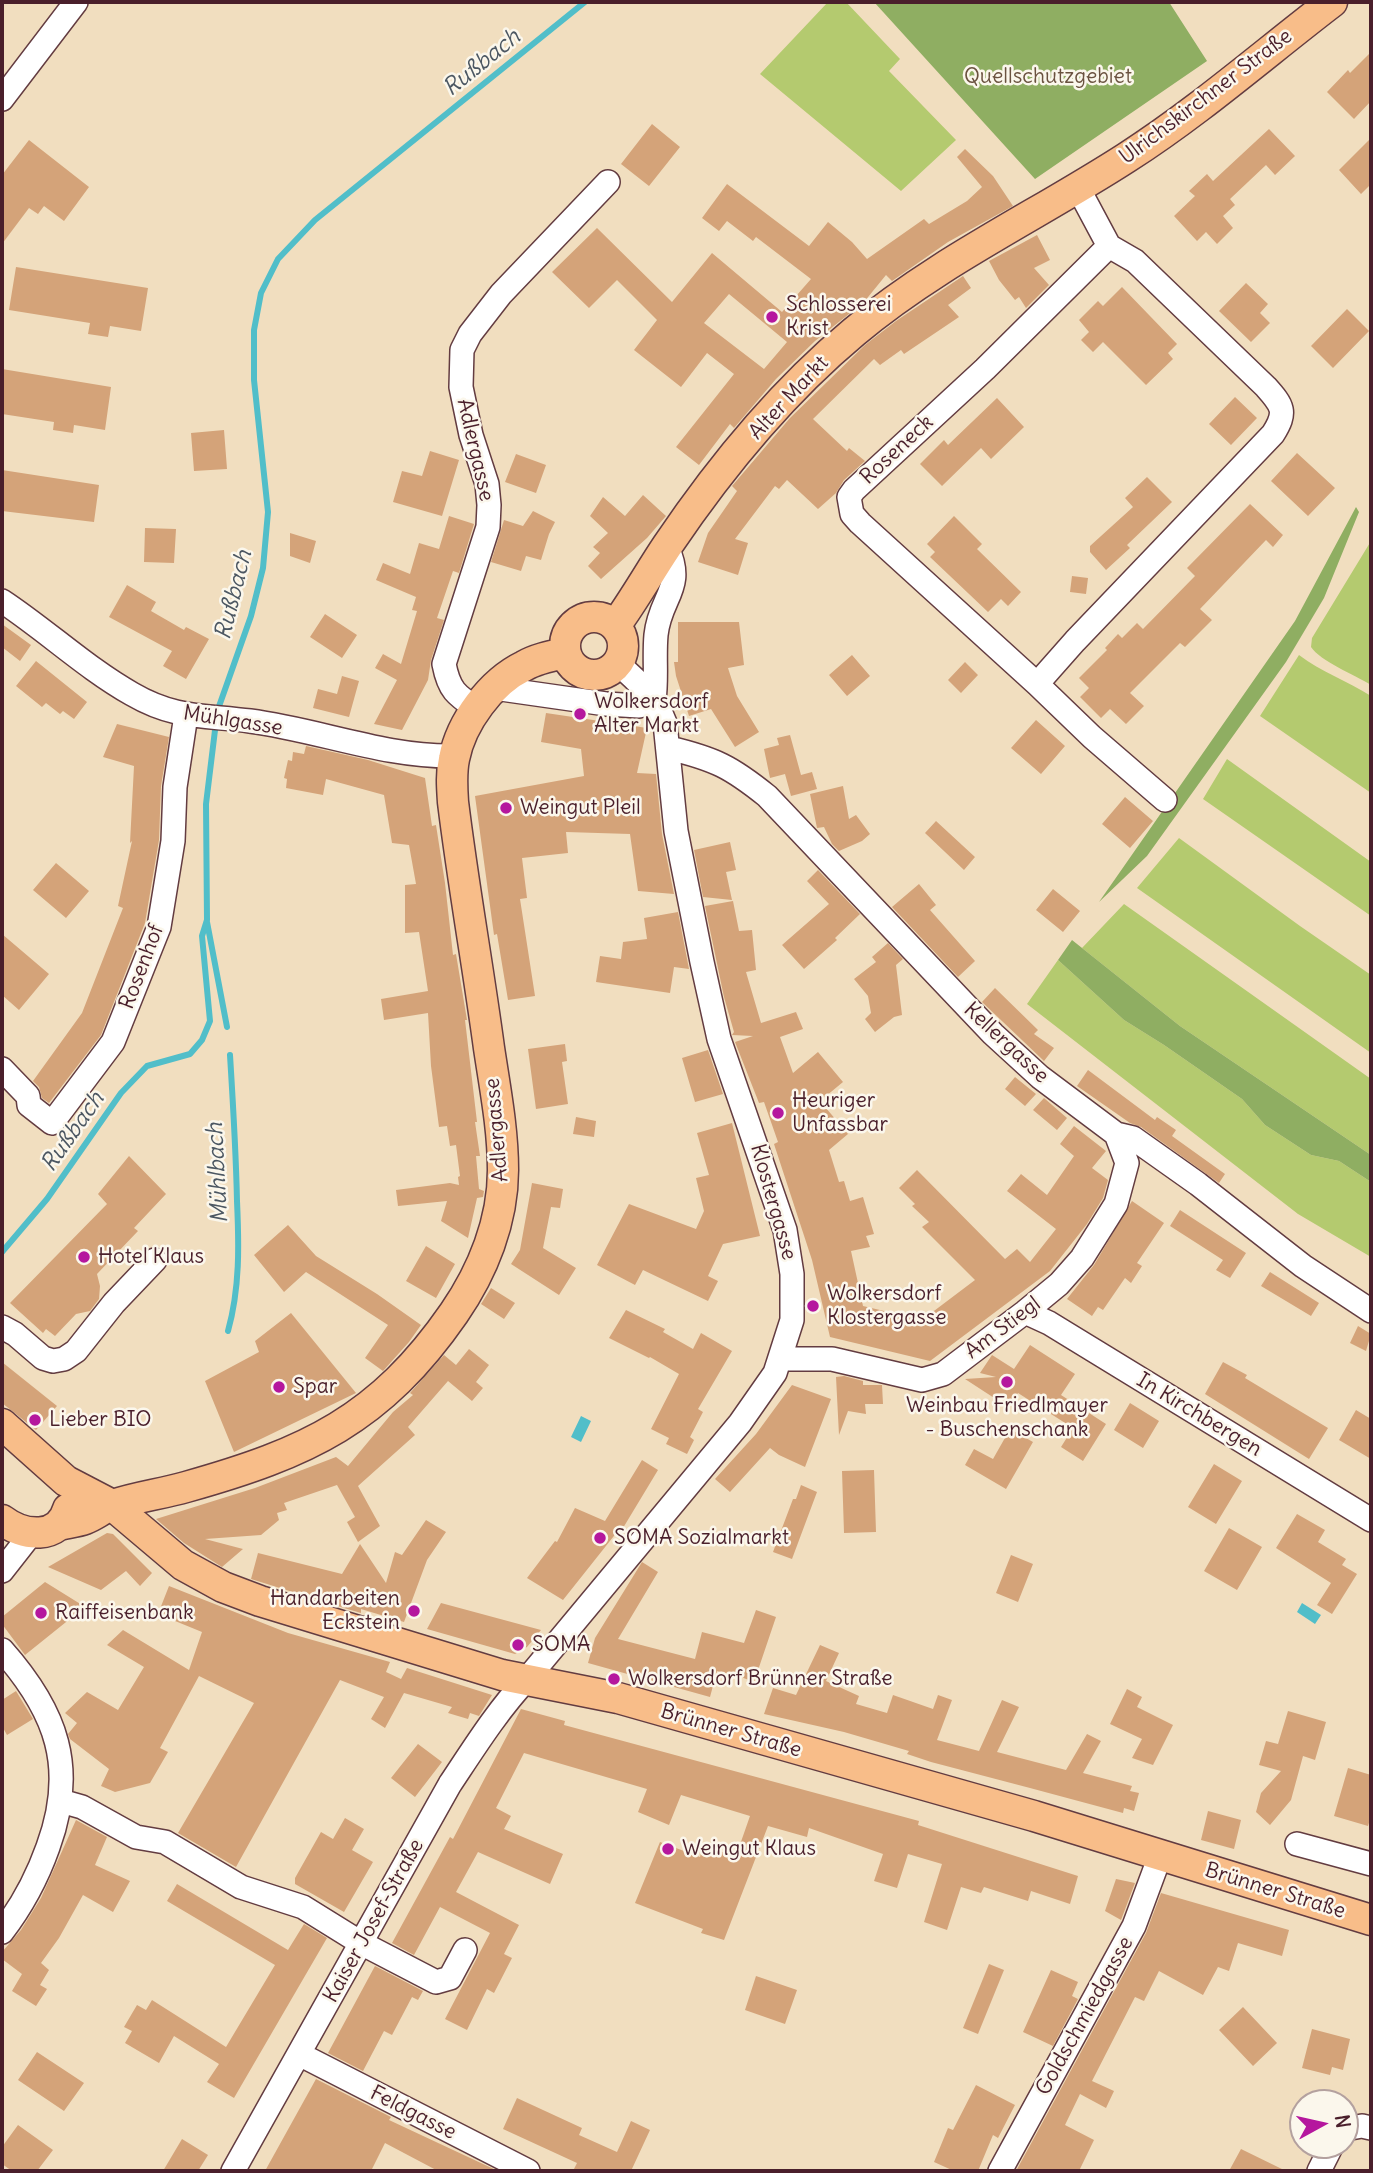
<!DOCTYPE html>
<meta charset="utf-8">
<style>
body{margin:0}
#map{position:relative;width:1373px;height:2173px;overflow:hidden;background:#f1debf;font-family:Delius,sans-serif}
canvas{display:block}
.frame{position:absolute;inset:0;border:4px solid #4a1f2b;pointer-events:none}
.north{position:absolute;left:1289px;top:2089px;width:70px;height:70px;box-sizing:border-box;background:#fbf7ec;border:2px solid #b4a19f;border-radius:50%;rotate:82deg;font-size:19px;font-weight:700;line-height:28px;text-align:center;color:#4a1f2b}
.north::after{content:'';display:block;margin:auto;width:24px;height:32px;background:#b5179e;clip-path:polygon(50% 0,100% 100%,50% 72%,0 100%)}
</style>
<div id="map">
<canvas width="1373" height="2173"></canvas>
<div class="frame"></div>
<div class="north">N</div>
</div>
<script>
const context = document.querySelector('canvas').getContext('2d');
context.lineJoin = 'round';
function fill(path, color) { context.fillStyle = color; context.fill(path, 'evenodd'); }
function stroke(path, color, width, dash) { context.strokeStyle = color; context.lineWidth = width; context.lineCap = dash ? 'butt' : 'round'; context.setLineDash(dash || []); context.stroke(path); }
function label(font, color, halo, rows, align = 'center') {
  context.font = font + ' Delius,sans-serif'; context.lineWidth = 5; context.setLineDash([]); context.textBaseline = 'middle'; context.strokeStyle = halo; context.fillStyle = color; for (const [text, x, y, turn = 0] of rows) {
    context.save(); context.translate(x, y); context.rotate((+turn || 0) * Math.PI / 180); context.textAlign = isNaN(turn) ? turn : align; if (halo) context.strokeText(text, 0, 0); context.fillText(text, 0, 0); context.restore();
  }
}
const green = new Path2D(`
 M828,2h18l54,57 -11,12 67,69 -55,51 -141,-117z
 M1371,541v144c-16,-10 -51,-24 -60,-38l1,-9z
 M1299,655c22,17 49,26 72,41v97l-111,-77z
 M1227,759l144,103v54l-168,-117z
 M1179,838l121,88 71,49v78l-234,-165z
 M1124,904l247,175v76l-191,-129 -98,-78z
 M1058,960l66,60 40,25 78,54 23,26 46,30 28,6 32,21v75l-73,-43 -271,-210z`);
const forest = new Path2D(`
 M874,2h295l38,59 -172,118z
 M1356,507l3,5 -35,86 -38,64 -139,194 -48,46 196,-281z
 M1072,940l108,86 191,129v27l-32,-21 -28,-6 -46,-30 -23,-26 -78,-54 -40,-25 -66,-60z`);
const water = new Path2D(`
 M581,1416l10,5 -10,21 -10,-5z
 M1302,1603l19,12 -6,9 -18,-12z`);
const stream = new Path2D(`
 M217,712l34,-96 12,-48 5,-56 -14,-132v-50l7,-37 17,-34 37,-39 270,-218
 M207,922l20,105
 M2,1252l45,-53 74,-106 26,-27 43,-12 12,-14 8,-19 -8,-85 5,-16 -1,-116 10,-82
 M228,1331c12,-43 11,-86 9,-130 -1,-49 -4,-98 -7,-146`);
const building = new Path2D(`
 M1371,52v49l-17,18 -27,-27 21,-22 2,3z
 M652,124l28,23 -31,39 -28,-22z
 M1269,129l26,27 -20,19 -9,-10 -36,34 5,6 -12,11 10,12 -16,16 -11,-12 -9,9 -23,-25 21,-20 -6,-5 18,-17 6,7z
 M1371,138v46l-10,10 -22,-24z
 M29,140l60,47 -25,34 -20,-15 -6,8 -9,-6 -27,36v-69z
 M965,149l28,27 20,30 -65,36 -56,39 -6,-6 -22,27 -49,39 -39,38 -42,49 -4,-4 -31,41 -23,-18 58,-73 -27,-21 -26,34 -47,-37 23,-30 -40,-40 -28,28 -37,-36 45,-44 75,74 40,-49 70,59 29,-33 -55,-42 -3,4 -26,-20 -8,10 -17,-13 25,-34 82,62 19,-24 24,20 15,17 57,-40 5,5 38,-23 15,-14 -25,-30zM729,294l58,48 -23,27 -60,-46z
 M1037,235l13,25 -16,8 15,17 -23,23 -7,-11 -4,3 -16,-20 -10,-19z
 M16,267l132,21 -7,43 -31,-5 -2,11 -20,-3 2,-11 -81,-13z
 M963,276l8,12 -23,17 11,12 -55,37 -3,-4 -21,15 -6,-6 -61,60 34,32 2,-3 16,13 -21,19 -8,13 -18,16 -31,-29 -8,9 -4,-3 -40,53 13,4 -10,32 -40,-13 10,-29 29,-42 -5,-5 58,-68 75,-73 31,-24z
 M1246,283l22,21 -8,9 10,10 -19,19 -32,-31z
 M1122,287l55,57 -9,9 5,6 -27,26 -43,-43 -10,10 -12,-12 8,-8 -10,-12 19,-19 5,5z
 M1347,309l22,22 -36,37 -22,-22z
 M2,369l109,18 -6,43 -31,-5 -1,8 -20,-3 1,-8 -52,-8z
 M1235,397l22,21 -26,27 -22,-21z
 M997,398l27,29 -33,32 -10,-11 -39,38 -22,-22 24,-24 4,5z
 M224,430l3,39 -33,2 -3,-38z
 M430,451l29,9 -17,56 -49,-14 9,-31 20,5z
 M1297,453l38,35 -27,28 -37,-35z
 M516,454l30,11 -10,28 -31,-11z
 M2,470l97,15 -5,37 -92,-11z
 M1147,477l25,25 -45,43 3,3 -24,22 -16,-18v-6l43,-39 -8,-9z
 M643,495l23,21 -19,22 -46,41 -13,-13 12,-13 -7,-6 15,-14 -18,-17 13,-19 22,19z
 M1250,504l33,31 -10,12 -7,-7 -66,69 12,11 -27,27 -5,-4 -50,50 14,13 -18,18 -16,-15 -9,9 -21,-21 9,-9 -10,-10 28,-28 -2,-2 13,-14 4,4 15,-15 6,6 52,-53 -8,-8z
 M533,511l22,11 -6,12 -8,26 -15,-4 -5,15 -30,-9 13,-42 19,6z
 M449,516l25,8 -15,49 -6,-2 -16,47 7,2 -13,40 -3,20 -26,50 -28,-6 23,-44 -22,-12 8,-14 18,10 16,-53 -5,-1 4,-13 -40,-17 7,-17 27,11 9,-31 20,6z
 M954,516l28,28 -5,5 44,43 -13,14 -7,-7 -13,13 -58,-55 5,-5 -8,-8z
 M145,528l31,1 -2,34 -30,-1z
 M290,533l26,8 -6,22 -20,-7z
 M1072,576l16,2 -2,16 -16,-2z
 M127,585l29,17 -5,9 33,19 2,-3 23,12 -23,40 -23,-13 9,-15 -63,-34z
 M325,614l32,21 -15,23 -32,-21z
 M678,622h61l5,43 -16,3 9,28 22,36 -24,15 -24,-38 -22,7 -13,-40 -2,-14h4z
 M2,624l29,21 -11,16 -18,-14z
 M852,655l18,21 -23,20 -18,-21z
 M36,661l51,41 -13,17 -11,-8 -3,3 -14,-11 -4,4 -26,-21z
 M965,662l13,13 -17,18 -13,-13z
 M342,676l17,5 -10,36 -36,-9 5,-19 19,5z
 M546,713l101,15 -10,45 19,1 6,60 12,60 -36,-3 -8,-57 -64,-2 2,21 -46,5 5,40 -7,1 15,97 -27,4 -11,-66 -3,1 -19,-139 109,-20 -3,-27 -40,-7z
 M1036,720l29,26 -24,28 -30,-26z
 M117,724l52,13 -8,49 -2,54 -14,83 -44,112 -52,68 -7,-5 -3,-11 -6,-6 49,-68 41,-105 -5,-2 14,-65 -2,2 4,-77 -31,-9z
 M790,735l11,40 11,-3 5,17 -26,7 -6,-22 -15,4 -6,-29 15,-4 -2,-7z
 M306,746l62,14 57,18 7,48 4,-1 9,58 8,72 3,-1 11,66h-2l12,102h-2l5,34h-4l3,33 5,2 -1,6 -6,1 -9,40 -27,-17 6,-20 -49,5 -2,-16 54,-7 9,2 -1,-8 2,-1 -4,-31 -6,1 -3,-20 -8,1 -8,-61 -3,-53 -44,7 -3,-21 47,-8 -9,-59 -14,1v-48l11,-1 -7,-39 -17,-2 -8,-48 -58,-16 -3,16 -37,-7 1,-9 -3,-1 4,-18 4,1 1,-9 11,2z
 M843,786l6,33 7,-4 14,19 -8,7 -23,10 -7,-7 -8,-17 -7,1 -7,-34z
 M1125,797l28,24 -23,27 -28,-24z
 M936,821l39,36 -11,13 -39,-37z
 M730,842l6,28 -10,2 6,28 -29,-3 -9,-47z
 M56,863l33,28 -23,27 -33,-28z
 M818,870l42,44 -25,24 2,2 -33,29 -22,-24 47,-41 -22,-23z
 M919,884l17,21 -6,5 45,51 -17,16 -66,-70z
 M1053,889l27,22 -17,21 -27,-22z
 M733,901l6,30 13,-1 4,40 -10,2 15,51 35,-11 7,17 -23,8 13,36 25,-21 25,30 -23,19 28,33 -19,16 10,32 5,-1 6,20 13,-4 11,37 -8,2 4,11 -19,4 12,55 59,14 53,-40 -53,-53 7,-5 -17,-16 3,-2 -16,-16 18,-18 88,89 12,-10 13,13 26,-33 -49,-38 14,-17 26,21 27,-39 -14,-12 14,-18 32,25 -14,17 16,12 -5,18 -16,26 -37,47 -120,90 -100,-24 -18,-77 -38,-116 4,-2 -14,-40 -5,1 -24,-61 18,-6 -21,-1 2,-3 -10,-35 -19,-91z
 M678,912l11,57 -15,-2 -4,26 -74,-11 4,-26 21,3 2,-17 24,-3 -3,-21z
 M2,934l47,40 -30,36 -17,-15z
 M888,943l15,16 -7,6 6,50 -8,2 -19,15 -10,-13 6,-6 -3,-17 -14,-17 22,-17 -4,-5z
 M995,988l43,42 -4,4 20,14 -10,13 -62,-59z
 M565,1044l2,17 -5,1 6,42 -32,5 -8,-60z
 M708,1050l15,44 -28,8 -13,-44z
 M1088,1070l67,50 2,-3 19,13 -4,6 53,38 -6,9 -78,-56 -11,-4 -53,-37z
 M1015,1077l21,17 -11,12 -20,-17z
 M1044,1098l23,20 -10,12 -24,-20z
 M576,1117l20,4 -2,16 -21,-3z
 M732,1123l28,113 -37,8 -15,32 10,5 -10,20 -65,-31 -8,15 -38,-20 32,-61 67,25 8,-18 -8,-33 13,-3 -12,-42z
 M129,1156l37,38 -32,34 4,3 -41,43 3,12 -1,13 -9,12 -14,3 -21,22 -9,-7 -3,4 -33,-30 97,-99 -9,-10z
 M532,1183l31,6 -3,19 -9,-1 -8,41 33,20 -17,27 -48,-31 9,-14z
 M1132,1201l32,22 -27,40 5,3 -11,17 -6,-5 -22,32 -5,-3 -6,9 -25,-17 27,-34z
 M1180,1210l66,43 -16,25 -14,-8 7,-10 -53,-34z
 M288,1225l28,31 61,38 44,31 -12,17 -26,29 -18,-13 23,-33 -82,-53 -22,20 -30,-37z
 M426,1246l29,18 -19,34 -30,-17z
 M1270,1272l49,31 -8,13 -50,-30z
 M491,1288l24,15 -11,16 -23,-15z
 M626,1310l39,19 -2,3 30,17 8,-16 31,18 -34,58 5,3 -13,25 4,3 -7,14 -21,-10 3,-6 -18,-9 28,-55 -29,-17 -1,1 -40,-20z
 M291,1313l65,80 -122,59 -29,-71 54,-29 -4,-11z
 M1358,1326l13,8 -5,17 -16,-8z
 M1030,1345l45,29 -14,21 45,29 -23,37 -22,-14 12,-19 -55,-35 -10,14 -43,-28 31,-2 -16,-4 12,-18 22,14z
 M469,1349l20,16 -13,17 7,6 -11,13 -24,-20 -40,46 7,8 -57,51 22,40 -22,16 -11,-20 8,-5 -18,-32 -53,18 3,7 -10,3 2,7 -18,15 -56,4 38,10 -21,18 -38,-24 -28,-24 99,-31 81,-31 12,9 45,-54 20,-17 -3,-2 34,-38 12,10z
 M2,1362l55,44 -21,24 -34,-27z
 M1223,1362l24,13 -2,3 83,50 -19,31 -104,-65z
 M844,1376l19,5v4h19l1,19h-18l1,10 -18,-3 -9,24 -3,-58z
 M792,1385l39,14 -26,68 -26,-12 -9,-7 -40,44 -15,-13 41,-45z
 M1130,1403l29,18 -16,27 -29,-18z
 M1356,1410l15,9v40l-32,-19z
 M1010,1429l23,13 -27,47 -41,-24 9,-16 19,10z
 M642,1460l16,10 -35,58 -2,-1 -58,73 -36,-22 28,-37 2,1 18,-34 30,13z
 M1214,1464l28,17 -26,43 -28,-17z
 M874,1470l2,62 -32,1 -2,-62z
 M801,1485l16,7 -25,67 -19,-7 20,-53h3z
 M1297,1514l28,16 -7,12 28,17 -4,6 15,9 -25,40 -15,-9 14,-22 -55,-35z
 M426,1520l20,12 -19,28 -23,62 -43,-13v4l-17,-5 -93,-29 7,-26 84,21 18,-30 26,39 9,-31 7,3z
 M1229,1528l33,19 -25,43 -33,-19z
 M107,1533l6,1 39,39 -12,13 -14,-15 -25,19 -53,-23z
 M1011,1555l22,9 -15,38 -22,-9z
 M642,1562l16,10 -40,67 77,20 7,-27 42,11 12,-33 20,7 -22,65 -26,-10 -1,2 -10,-3 -7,26 -122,-34 7,-25z
 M45,1582l37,23 -3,2 2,3 -56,45 -23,-31v-7z
 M169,1586l119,47 102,29 -4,10 15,7 6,-11 85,27 -13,21 -9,-3 -2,6 -20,-6 4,-6 -48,-14 -19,35 -14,-9 13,-22 -44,-17 -104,187 -58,-34 76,-130 -55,-27 -39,72 8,4 -18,31 -35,9 -14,-6 8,-17 -39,-30 -2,-5 9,-11 -12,-10 22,-21 31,18 26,-43 -37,-22 16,-15 66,40 13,-38 -44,-18z
 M441,1603l100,27 -14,17 -12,7 -88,-25z
 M820,1645l19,8 -13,28 33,15 -3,8 31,9 6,-18 40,14 5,-14 14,5 -15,40 42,11 23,-51 17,7 -22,45 69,18 21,-36 14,7 -18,32 49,13 -2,5 9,2 -5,18 -10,-3 -1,5 -93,-25 -99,-26 -24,-8 2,-3 -65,-19 -80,-18 9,-26 23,7z
 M1127,1689l15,8 -5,10 36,18 -20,40 -21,-7 10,-19 -32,-15z
 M16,1691l17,28 -26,16 -5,-9v-26z
 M521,1709l44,12 -1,4 355,96 -1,4 160,51 -8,28 -39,-13 -3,10 -44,-14 -3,6 -20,-6 -14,43 -23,-8 18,-58 -34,-10 -11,34 -23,-7 9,-27 -74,-26 -2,9 -39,-11 -44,114 -23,-7 2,-4 -68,-26 25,-61 40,15 3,-11 33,10 14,-40 -69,-21 -12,30 -31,-13 9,-23 -123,-36 -28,55 15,8 -7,13 59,25 -13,30 -72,-32 -22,40 63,33 -15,29 8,4 -18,35 -7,-4 -20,41 -22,-11 45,-86 -50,-26 -26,48 -22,-12 58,-106 3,2z
 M1288,1711l38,11 -11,38 -12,-4 -12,44 -21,25 -14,-13 5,-19 20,-22 -22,-6 7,-24 12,3z
 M418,1744l24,18 -27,35 -24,-19z
 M1348,1768l23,7v41l-3,10 -34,-10z
 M1208,1811l33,9 -7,29 -33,-9z
 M345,1818l19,11 -12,21 21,12 -29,50 -49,-28v-6l26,-46 12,7z
 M76,1820l31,17 -12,28 35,16 -17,31 -30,-17 -24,43 -18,25 8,7 -9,15 7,4 -11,17 -24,-15 10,-17 -20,-15v-7l19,-22 20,-32z
 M1116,1879l19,4 -14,37 -16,-9z
 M177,1884l111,66 16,-26 23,14 -93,160 -27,-16 12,-18 -45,-28 -15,27 -34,-20 7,-12 -8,-4 13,-22 9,5 6,-10 74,47 49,-82 -108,-64z
 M1161,1893l128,37 -7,26 -44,-13 -9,28 -11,-4 -15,28 -44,-24 -15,30 -9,-4 -43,84 22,10 -8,17 -26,-14 -15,31 29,15 -15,31h-63l130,-238z
 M989,1964l15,6 -26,64 -15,-6z
 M375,1966l48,25 -5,9 -6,-3 -20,38 -8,-4 -21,40 -35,-18z
 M1051,1970l27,12 -6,14 6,3 -25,47 -30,-14z
 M756,1976l41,14 -12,34 -40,-14z
 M1243,2007l34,36 -24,23 -34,-36z
 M1312,2029l38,10 -7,31 -11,-3 -2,8 -28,-7z
 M37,2052l47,31 -20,28 -46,-31z
 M316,2079l75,38 -2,3 109,51h-60l-53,-28 -14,28h-106z
 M976,2085l39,20 -17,33 -5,-3 -15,36h-24l-20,-9 14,-34 5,2z
 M517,2098l65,30 -3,7 38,17 14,-31 19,9 -19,41h-58l4,-8 -74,-34z
 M18,2125l35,25 -16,21h-25l-10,-7v-17z
 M182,2139l26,16 -10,16h-35z
 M1241,2149l45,22h-57z`);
const minor = new Path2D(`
 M2,99l74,-97
 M1078,188l31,58 26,15 131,126c17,19 21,25 7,47l-198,207 -38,43 -177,-161 -8,-9 -3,-17 5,-7 131,-121 124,-123
 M2,601c44,29 84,67 130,93 43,25 72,21 118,27 69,9 134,36 204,35
 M1037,684l55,53 73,63
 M494,688l112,16 33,2 15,-6
 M654,700c3,-22 0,-43 2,-65 4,-39 30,-46 11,-88
 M477,709c-21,-14 -28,-19 -33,-45l44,-137 1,-22 -2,-21 -16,-49 -10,-48 1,-37 8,-16 31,-40 107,-112
 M669,748c46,11 62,19 98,48l226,238 47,43 76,57 17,4 65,46 105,82 68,45
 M2,1069l26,27 1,9 23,18 61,-81 46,-115 14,-86 2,-54 11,-72
 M1025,1312l24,11 322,197
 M2,1327l13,7 28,24 10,3 11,-2 12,-8 38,-48 41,-43
 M780,1359h52l90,21 21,-6 82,-62 34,-28 23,-26 34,-54 11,-41 -11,-29
 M2,1571l29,-37
 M2,1650c55,62 75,118 46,197 -11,31 -26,59 -46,85
 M61,1801l21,6 54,30 29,5 76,45 62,20 58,36 75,39 14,-4 15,-28
 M1297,1844l74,20
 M299,2054l229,117
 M1345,2129l17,-3 9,2
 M233,2171l217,-387c24,-36 47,-73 77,-105l213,-256 35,-50 17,-53v-46l-7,-44 -66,-191 -17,-77 -26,-131 -11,-108c-9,-25 -27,-42 -47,-59
 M1000,2171l134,-245 26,-70
 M1319,2171l13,-26`);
const major = new Path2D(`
 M565 646a29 29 0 1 1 58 0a29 29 0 1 1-58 0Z
 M615,626c19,-26 34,-53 52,-80 52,-77 115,-154 187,-214 82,-69 182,-116 272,-174 72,-46 138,-104 206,-156
 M2,1424l64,57 46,24 71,60 40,22 37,14 242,74 116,23 416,118 337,104
 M2,1520c21,16 57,21 66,-11
 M59,1525c8,-2 18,-3 26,-6 10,-4 18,-11 28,-14 23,-8 49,-11 73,-18 121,-34 194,-67 268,-174 29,-42 49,-92 49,-143 0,-41 -8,-82 -14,-122 -11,-82 -26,-164 -36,-246 -1,-15 -2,-29 1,-43 7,-37 37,-77 70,-93 12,-7 27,-10 41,-13`);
const markers = [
 [772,317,7,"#b5179e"],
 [580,714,7,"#b5179e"],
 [506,808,7,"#b5179e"],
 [778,1113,7,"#b5179e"],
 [84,1257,7,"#b5179e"],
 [813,1306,7,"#b5179e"],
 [1007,1382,7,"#b5179e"],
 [279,1387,7,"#b5179e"],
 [35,1420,7,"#b5179e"],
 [600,1538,7,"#b5179e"],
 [414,1611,7,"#b5179e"],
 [41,1613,7,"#b5179e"],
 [518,1645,7,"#b5179e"],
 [614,1679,7,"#b5179e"],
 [668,1849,7,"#b5179e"]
];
const parkNames = [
 ["Quellschutzgebiet",1048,77]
];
const streetNames = [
 ["Ulrichskirchner Straße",1206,97,-37],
 ["Alter Markt",789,398,-47],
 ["Adlergasse",475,450,77],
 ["Roseneck",897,450,-43],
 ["Mühlgasse",233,721,9],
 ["Rosenhof",142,967,-69],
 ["Kellergasse",1006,1043,43],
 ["Adlergasse",497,1130,-95],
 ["Klostergasse",773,1202,74],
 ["Am Stiegl",1003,1328,-37],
 ["In Kirchbergen",1199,1415,31],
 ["Brünner Straße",731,1731,16],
 ["Brünner Straße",1275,1891,17],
 ["Kaiser Josef-Straße",374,1921,-61],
 ["Goldschmiedgasse",1085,2016,-61],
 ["Feldgasse",413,2113,27]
];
const poiNames = [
 ["Schlosserei",786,305],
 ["Krist",786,329],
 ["Wolkersdorf",594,702],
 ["Alter Markt",594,726],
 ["Weingut Pleil",520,808],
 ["Heuriger",792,1101],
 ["Unfassbar",792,1125],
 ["Hotel Klaus",98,1257],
 ["Wolkersdorf",827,1294],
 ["Klostergasse",827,1318],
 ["Spar",293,1387],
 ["Weinbau Friedlmayer",1007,1406,"center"],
 ["- Buschenschank",1007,1430,"center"],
 ["Lieber BIO",49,1420],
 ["SOMA Sozialmarkt",614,1538],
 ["Handarbeiten",400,1599,"right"],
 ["Eckstein",400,1623,"right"],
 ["Raiffeisenbank",55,1613],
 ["SOMA",532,1645],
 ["Wolkersdorf Brünner Straße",628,1679],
 ["Weingut Klaus",682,1849]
];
const waterNames = [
 ["Rußbach",482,63,-39],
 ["Rußbach",234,595,-76],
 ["Rußbach",73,1132,-55],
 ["Mühlbach",218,1173,-93]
];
fill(green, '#b4ca6f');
fill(forest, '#8fae62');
fill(water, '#51bec9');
stroke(stream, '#51bec9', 6);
fill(building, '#d4a379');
stroke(minor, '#633c41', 26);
stroke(major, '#633c41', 33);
stroke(minor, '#fff', 23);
stroke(major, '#f8bd89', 30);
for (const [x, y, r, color] of markers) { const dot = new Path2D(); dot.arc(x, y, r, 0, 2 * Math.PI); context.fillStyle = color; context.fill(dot); stroke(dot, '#fbf7ec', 2.5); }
label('21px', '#6a523f', '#fbf7ec', parkNames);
label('21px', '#4a1f2b', '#fbf7ec', streetNames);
label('21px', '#4a1f2b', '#fbf7ec', poiNames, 'left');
label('italic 23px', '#4c5762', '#fbf7ec', waterNames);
</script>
